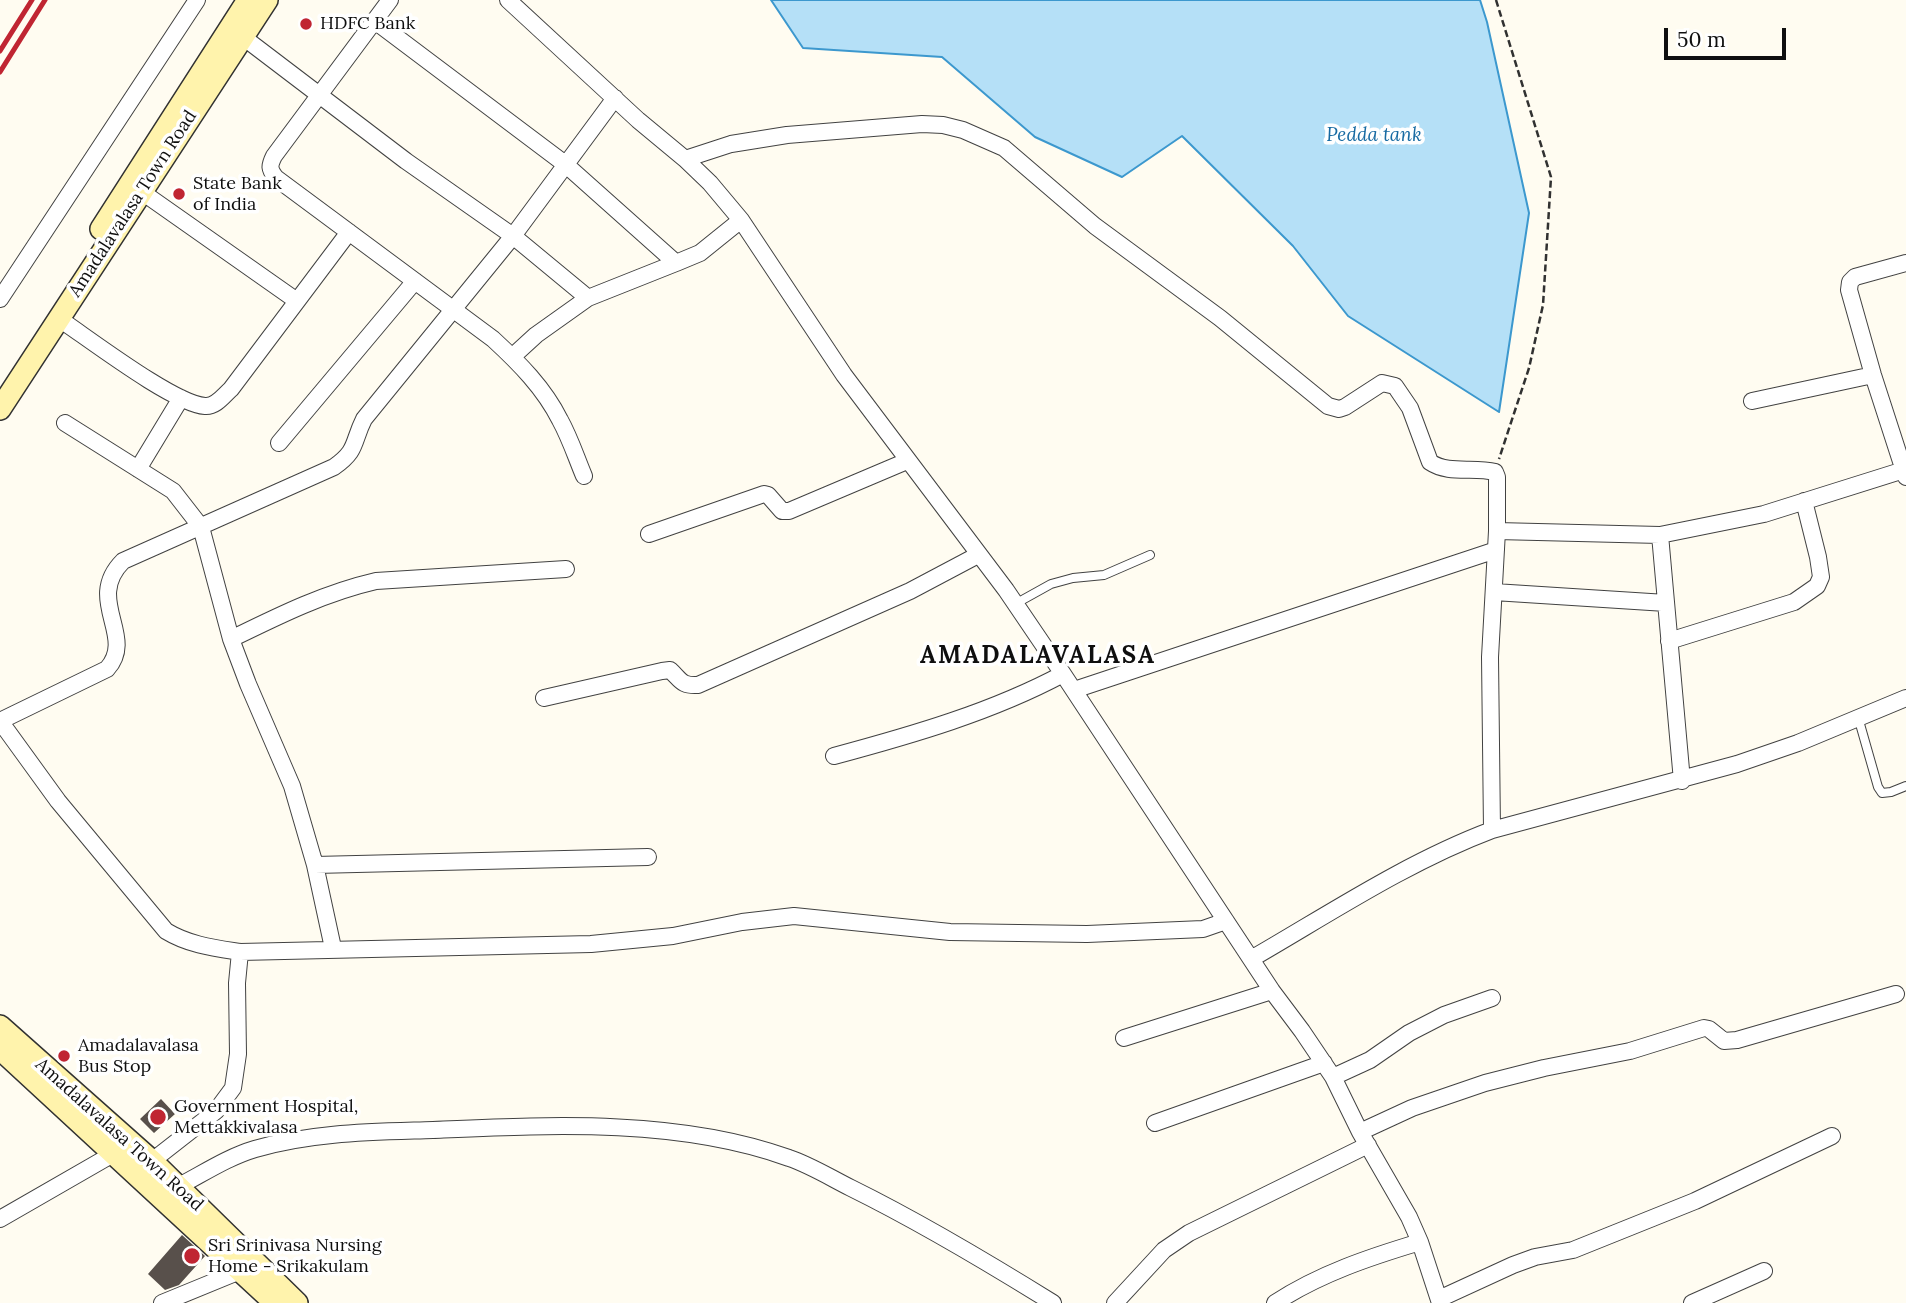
<!DOCTYPE html>
<style>
body{margin:0}
#map{position:relative;width:1906px;height:1303px;overflow:hidden;background:#fffcf1;font-family:Lora,serif}
canvas{display:block}
.scale{position:absolute;left:1664px;top:28px;width:122px;height:32px;box-sizing:border-box;border:4px solid #0f0f0f;border-top:0;padding-left:9px;font-size:21px;line-height:24px;white-space:nowrap;color:#0f0f0f;-webkit-text-stroke:5px #fff;paint-order:stroke}
</style>
<div id="map">
<canvas width="1906" height="1303"></canvas>
<div class="scale">50 m</div>
</div>
<script>
const context = document.querySelector('canvas').getContext('2d');
context.lineJoin = 'round';
function fill(path, color) { context.fillStyle = color; context.fill(path, 'evenodd'); }
function stroke(path, color, width, dash) { context.strokeStyle = color; context.lineWidth = width; context.lineCap = dash ? 'butt' : 'round'; context.setLineDash(dash || []); context.stroke(path); }
function label(font, color, halo, rows, align = 'center') {
  context.font = font + ' Lora,serif'; context.lineWidth = 7; context.setLineDash([]); context.textBaseline = 'middle'; context.strokeStyle = halo; context.fillStyle = color; for (const [text, x, y, turn = 0] of rows) {
    context.save(); context.translate(x, y); context.rotate((+turn || 0) * Math.PI / 180); context.textAlign = isNaN(turn) ? turn : align; if (halo) context.strokeText(text, 0, 0); context.fillText(text, 0, 0); context.restore();
  }
}
const water = new Path2D(`
 M771,0h709l7,22 42,191 -30,199 -151,-96 -55,-70 -111,-110 -60,41 -87,-40 -93,-80 -139,-9z`);
const building = new Path2D(`
 M161,1099l14,15 -21,19 -14,-14z
 M182,1235l23,21 -26,29 -14,5 -17,-16z`);
const path = new Path2D(`
 M1496,0l55,177 -8,128 -14,63 -30,91`);
const service = new Path2D(`
 M1015,604l36,-20 22,-6 31,-3 46,-20
 M1858,717l20,70 4,6 9,-1 15,-6`);
const minor = new Path2D(`
 M390,0l-116,156c-5,10 -5,13 2,22l217,161c26,24 51,49 67,81 10,18 16,37 24,56
 M508,0l130,120 47,39 25,24 31,37 103,155 162,215 57,84 209,317 30,40 31,46 27,55 49,85 11,25 20,61
 M375,21l190,143 111,99 24,-10 41,-33
 M243,37l163,124 107,75 75,62
 M685,159l46,-15 56,-9 135,-11 21,1 20,5 41,18 91,78 125,92 108,88 11,3 6,-2 37,-24 13,3 15,22 20,54c19,13 44,4 65,10l2,5v54l-7,126 2,173
 M142,192l155,109
 M1906,263l-51,14 -5,5 -1,8 24,85 33,102
 M0,299l197,-299
 M58,318c30,20 116,86 147,88 11,1 19,-11 26,-17l118,-157
 M512,357l24,-22 52,-37 88,-35
 M1752,401l121,-26
 M65,423l108,68 28,36 30,112 17,45 44,102 23,79 18,83
 M279,443l136,-162
 M138,469l43,-71
 M1497,531l163,4 104,-21 140,-44
 M649,534l115,-40 4,1 14,16h7l118,-50
 M1660,535l22,246
 M1494,592l172,11
 M231,639c47,-23 93,-46 145,-58l190,-12
 M1669,641l125,-39 23,-16 4,-9 -3,-20 -14,-56
 M1074,690l422,-140
 M544,698l118,-27 8,-1c11,10 11,16 28,15l212,-94 68,-36
 M0,721l58,80 108,130c23,14 48,17 74,21l351,-8 82,-8 69,-14 52,-6 156,16 137,2 116,-5 23,-8
 M0,721l107,-52c30,-33 -23,-69 16,-108l211,-94c24,-17 18,-24 30,-48l149,-183 102,-138
 M834,756c78,-21 158,-44 229,-82
 M315,865l333,-8
 M1251,959c78,-45 156,-97 241,-129l245,-66 61,-21 108,-45
 M1124,1038l148,-47
 M1333,1077l37,-17 39,-27 35,-18 48,-17
 M1155,1123l169,-60
 M1360,1132l52,-24 73,-25 59,-15 86,-17 74,-23 5,1 15,12 13,-1 159,-46
 M152,1161l64,-50 17,-23 5,-34 -1,-71 3,-31
 M179,1186c25,-13 49,-29 76,-37 58,-17 118,-17 178,-19 116,-5 245,-12 356,28 21,7 42,20 62,30 69,34 136,74 202,115
 M0,1219l113,-65
 M1439,1299l74,-34 22,-8 38,-7 122,-49 137,-65
 M162,1303l78,-32
 M1115,1303l49,-53 25,-17 179,-88
 M1275,1303c44,-29 95,-46 145,-61
 M1692,1303l72,-32`);
const secondary = new Path2D(`
 M101,229l147,-229
 M0,409l267,-409
 M0,1026l152,135 145,142
 M0,1049l275,254`);
const rail = new Path2D(`
 M0,51l32,-51
 M0,72l45,-72`);
const markers = [
 [306,24,7,"#c02532"],
 [179,194,7,"#c02532"],
 [64,1056,7,"#c02532"],
 [158,1117,9,"#c02532"],
 [192,1256,9,"#c02532"]
];
const poiNames = [
 ["HDFC Bank",320,24],
 ["State Bank",193,184],
 ["of India",193,205],
 ["Amadalavalasa",78,1046],
 ["Bus Stop",78,1067],
 ["Government Hospital,",174,1107],
 ["Mettakkivalasa",174,1128],
 ["Sri Srinivasa Nursing",208,1246],
 ["Home - Srikakulam",208,1267]
];
const streetNames = [
 ["Amadalavalasa Town Road",133,204,-57],
 ["Amadalavalasa Town Road",119,1135,42]
];
const waterNames = [
 ["Pedda tank",1374,136]
];
const districtNames = [
 ["AMADALAVALASA",1038,656]
];
fill(water, '#b5e0f7');
stroke(water, '#3c98ce', 2);
fill(building, '#58504b');
stroke(service, '#424242', 10);
stroke(minor, '#424242', 18);
stroke(secondary, '#313131', 24);
stroke(path, '#313131', 2.5, [7, 3.5]);
stroke(service, '#fff', 8);
stroke(minor, '#fff', 16);
stroke(secondary, '#fff3ac', 21);
stroke(rail, '#c02532', 5);
for (const [x, y, r, color] of markers) { const dot = new Path2D(); dot.arc(x, y, r, 0, 2 * Math.PI); context.fillStyle = color; context.fill(dot); stroke(dot, '#fff', 2.5); }
label('18px', '#0f0f0f', '#fff', poiNames, 'left');
label('18px', '#0f0f0f', '#fff', streetNames);
label('italic 19px', '#176aa2', '#fff', waterNames);
context.letterSpacing = '2px';
label('bold 24px', '#0f0f0f', '#fff', districtNames);
context.letterSpacing = '0px';
</script>
